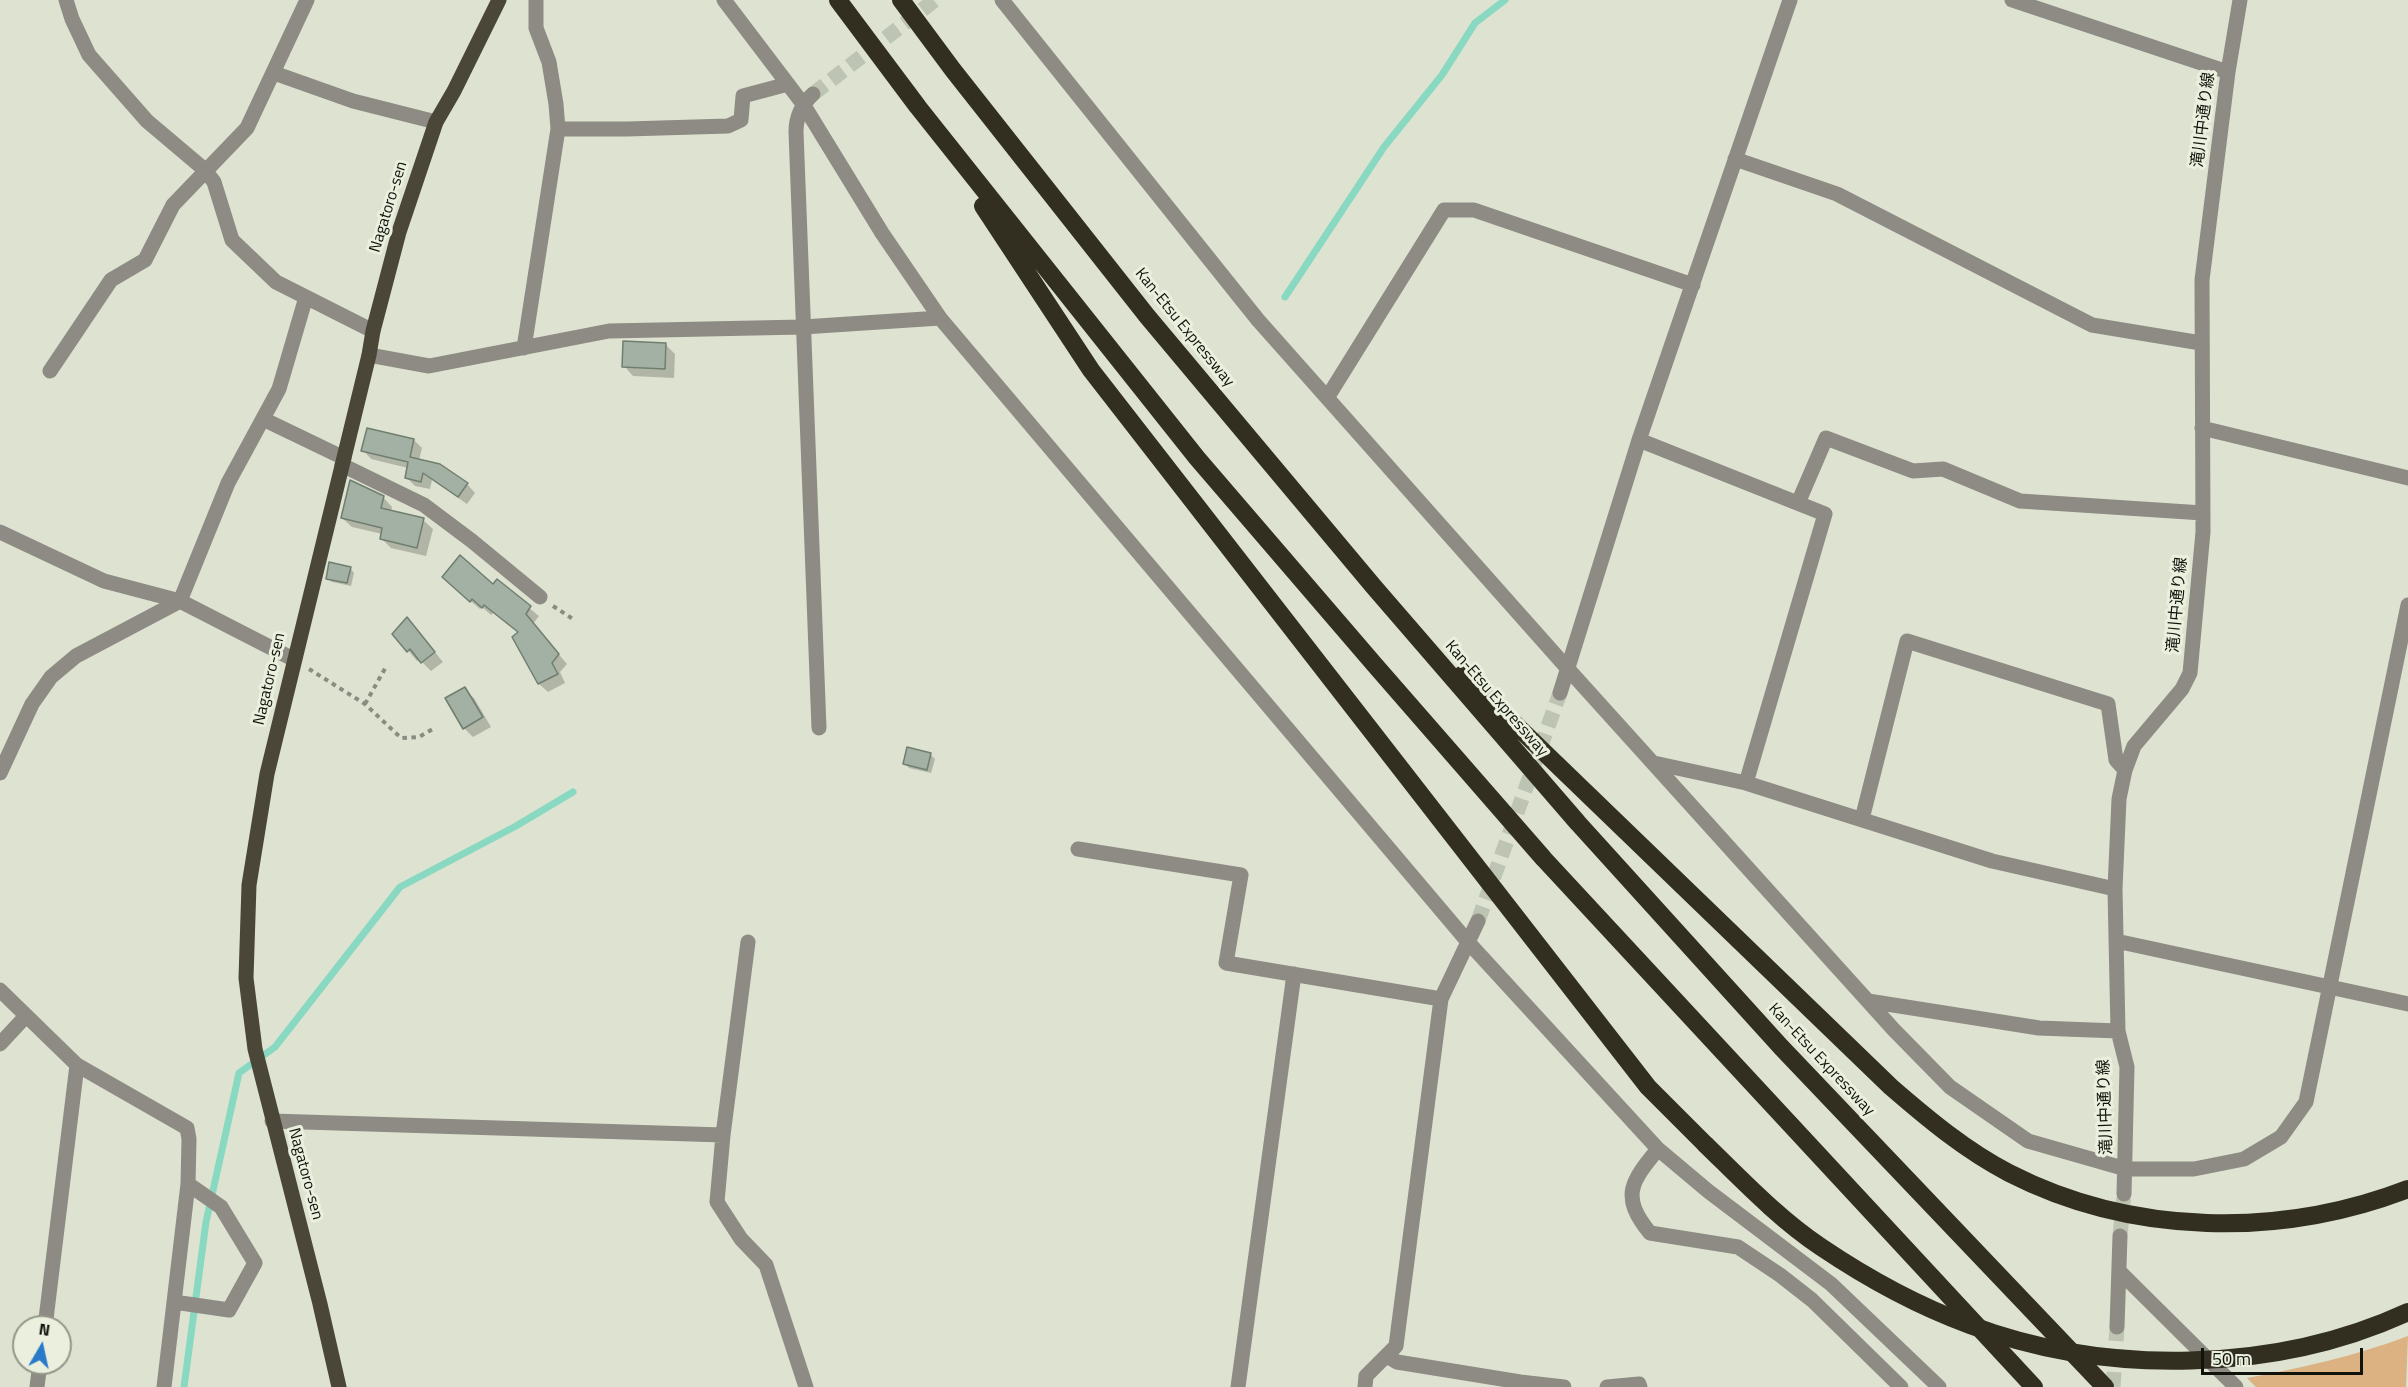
<!DOCTYPE html>
<meta charset="utf-8">
<style>
body{margin:0}
#map{position:relative;width:2408px;height:1387px;overflow:hidden;background:#dde3d0;font-family:"Titillium Web",sans-serif}
canvas{display:block}
.north{position:absolute;left:12px;top:1315px;width:60px;height:60px;box-sizing:border-box;background:#eaf0dd;border:2px solid #939789;border-radius:50%;rotate:9deg;font-size:16px;font-weight:700;line-height:24px;text-align:center;color:#10120c}
.north::after{content:'';display:block;margin:auto;width:21px;height:27px;background:#297bca;clip-path:polygon(50% 0,100% 100%,50% 72%,0 100%)}
.scale{position:absolute;left:2201px;top:1348px;width:162px;height:27px;box-sizing:border-box;border:3px solid #10120c;border-top:0;padding-left:8px;font-size:18px;line-height:21px;white-space:nowrap;color:#10120c;-webkit-text-stroke:4px #eaf0dd;paint-order:stroke}
</style>
<div id="map">
<canvas width="2408" height="1387"></canvas>
<div class="north">N</div>
<div class="scale">50 m</div>
</div>
<script>
const context = document.querySelector('canvas').getContext('2d');
context.lineJoin = 'round';
function fill(path, color) { context.fillStyle = color; context.fill(path, 'evenodd'); }
function stroke(path, color, width, dash) { context.strokeStyle = color; context.lineWidth = width; context.lineCap = dash ? 'butt' : 'round'; context.setLineDash(dash || []); context.stroke(path); }
function label(font, color, halo, rows, align = 'center') {
  context.font = font + ' "Titillium Web","Noto Sans JP",sans-serif'; context.lineWidth = 6; context.setLineDash([]); context.textBaseline = 'middle'; context.strokeStyle = halo; context.fillStyle = color; for (const [text, x, y, turn = 0] of rows) {
    context.save(); context.translate(x, y); context.rotate((+turn || 0) * Math.PI / 180); context.textAlign = isNaN(turn) ? turn : align; if (halo) context.strokeText(text, 0, 0); context.fillText(text, 0, 0); context.restore();
  }
}
const green = new Path2D(`
 M2408,1336l-2,51h-150l-9,-9c55,-10 108,-22 161,-42z`);
const shadow = new Path2D(`
 M666,345l9,9 -1,24 -41,-2 -9,-10z
 M414,440l8,8 -3,12 48,24 8,9 -8,11 -35,-24 -2,9 -15,-3 -8,-8 1,-10 -37,-9 -8,-9z
 M383,497l9,10 -1,5 32,8 10,9 -7,27 -35,-8 -10,-10 1,-4 -30,-7 -10,-9z
 M350,568l4,5 -3,13 -19,-4 -5,-4z
 M497,582l42,34 -6,8 34,40 -7,8 5,11 -17,9 -9,-8 -26,-47 6,-4 -26,-20 -2,2 -9,-8 -2,2 -27,-23h41z
 M408,619l35,43 -12,9 -12,-12 -2,2 -23,-27z
 M464,689l10,9 17,29 -18,10 -9,-9z
 M930,754l5,5 -4,14 -22,-5 -4,-4z`);
const stream = new Path2D(`
 M1285,297l99,-150 58,-72 33,-52 30,-23
 M184,1387l22,-165 33,-149 36,-26 125,-160 116,-61 57,-34`);
const building = new Path2D(`
 M623,341l43,2 -1,26 -43,-2z
 M367,428l47,11 -4,18 30,7 28,19 -10,14 -35,-24 -2,9 -16,-4 3,-16 -47,-11z
 M350,480l34,16 -3,12 43,10 -7,30 -37,-9 2,-11 -41,-10z
 M460,555l33,29 4,-5 34,27 -5,8 33,40 -7,9 6,11 -20,10 -26,-47 6,-5 -34,-27 -2,3 -10,-9 -2,3 -28,-25z
 M329,562l22,5 -4,16 -21,-4z
 M407,617l28,35 -14,11 -11,-14 -3,3 -15,-18z
 M465,687l18,30 -20,12 -18,-31z
 M907,747l24,6 -4,17 -24,-6z`);
const minorTunnel = new Path2D(`
 M813,94l122,-94
 M1478,921l82,-228
 M2120,1236l4,-42
 M2113,1387l4,-60`);
const path = new Path2D(`
 M553,606l20,13
 M309,669l56,35 36,34 18,-1 14,-8
 M365,704l22,-39`);
const minor = new Path2D(`
 M66,0l6,19 17,36 58,66 58,49 9,12 18,58 44,42 97,49
 M724,0l79,104 79,129 58,85 528,624 190,207 50,42 123,93 108,103
 M1002,0l256,320 310,349 326,361 56,57 78,54 98,28h68l50,-10 37,-22 25,-35 102,-497
 M2012,0l216,72
 M274,73l79,28 83,21
 M813,94c-12,11 -17,23 -17,38l23,596
 M558,129h69l101,-3 13,-6 2,-24 45,-12
 M1735,159l102,35 255,131 109,18
 M524,348l34,-219 -2,-25 -7,-42 -13,-34v-28
 M369,355l60,11 180,-35 194,-4 137,-9
 M50,371l61,-91 34,-20 28,-55 74,-77 60,-128
 M1327,398l117,-188h30l219,75
 M263,419l81,39
 M2202,428l206,50
 M1639,440l186,74 -79,269
 M342,465l82,40 48,36 68,56
 M1798,503l28,-65 87,33 30,-2 77,32 183,12
 M0,532l104,49 76,20 113,58
 M1560,693l79,-253 151,-440
 M1654,763l92,20 246,78 123,28
 M0,773l32,-69 19,-27 25,-21 104,-55 48,-118 51,-94 27,-92
 M1862,819l45,-178 201,63 8,56 9,10
 M1078,849l163,26 -15,88 215,36
 M2116,941l292,63
 M748,942l-25,193 -6,67 24,37 25,26 40,122
 M0,990l77,75 110,63 2,11 -1,45 -24,203
 M1868,1001l171,27 79,3
 M0,1044l26,-28
 M272,1121l451,14
 M1658,1149c-27,33 -38,47 -8,84l88,14 42,28 32,25 89,87
 M2124,1194l3,-127 -9,-36 -3,-142 4,-90 6,-29 9,-24 48,-57 8,-16 13,-141 -1,-252 26,-208 12,-72
 M2120,1272l116,115
 M174,1302l55,8 26,-47 -34,-56 -33,-23
 M45,1327l32,-262
 M2117,1327l3,-91
 M1387,1356l10,6 123,20 44,5
 M37,1387l3,-24
 M1238,1387l56,-413
 M1365,1387l1,-11 30,-30 45,-347 37,-78
 M1607,1387l32,-3 1,3`);
const major = new Path2D(`
 M339,1387l-19,-83 -65,-255 -9,-71 3,-93 18,-111 102,-419 4,-24 26,-99 37,-110 18,-31 45,-91`);
const highway = new Path2D(`
 M838,0l80,107 279,351 177,206 170,195 490,528
 M901,0l52,70 194,246 227,271 204,236 203,224 324,340
 M983,206l108,164 557,717 58,58
 M1463,674l428,413c37,32 74,63 118,86 123,63 272,65 399,16`);
const highwayBridge = new Path2D(`
 M1706,1145c36,35 73,74 115,102 46,31 97,59 149,78 136,51 306,48 438,-13`);
const streetNames = [
 ["滝川中通り線",2204,120,-83],
 ["Nagatoro-sen",389,207,-73],
 ["Kan-Etsu Expressway",1184,328,51],
 ["滝川中通り線",2178,605,-85],
 ["Nagatoro-sen",270,679,-77],
 ["Kan-Etsu Expressway",1496,699,49],
 ["Kan-Etsu Expressway",1821,1060,47],
 ["滝川中通り線",2106,1107,-92],
 ["Nagatoro-sen",305,1174,75]
];
fill(green, '#dcb282');
fill(shadow, '#0003');
stroke(stream, '#89d8c1', 7);
fill(building, '#a2b1a3');
stroke(building, '#707e71', 1.5);
stroke(minorTunnel, '#bec4b3', 15, [15, 8]);
stroke(path, '#898d80', 4, [4.5, 4.5]);
stroke(minor, '#8d8b83', 15);
stroke(major, '#4a4739', 15);
stroke(highway, '#332f20', 18);
stroke(highwayBridge, '#332f20', 18);
label('16px', '#10120c', '#eaf0dd', streetNames);
</script>
